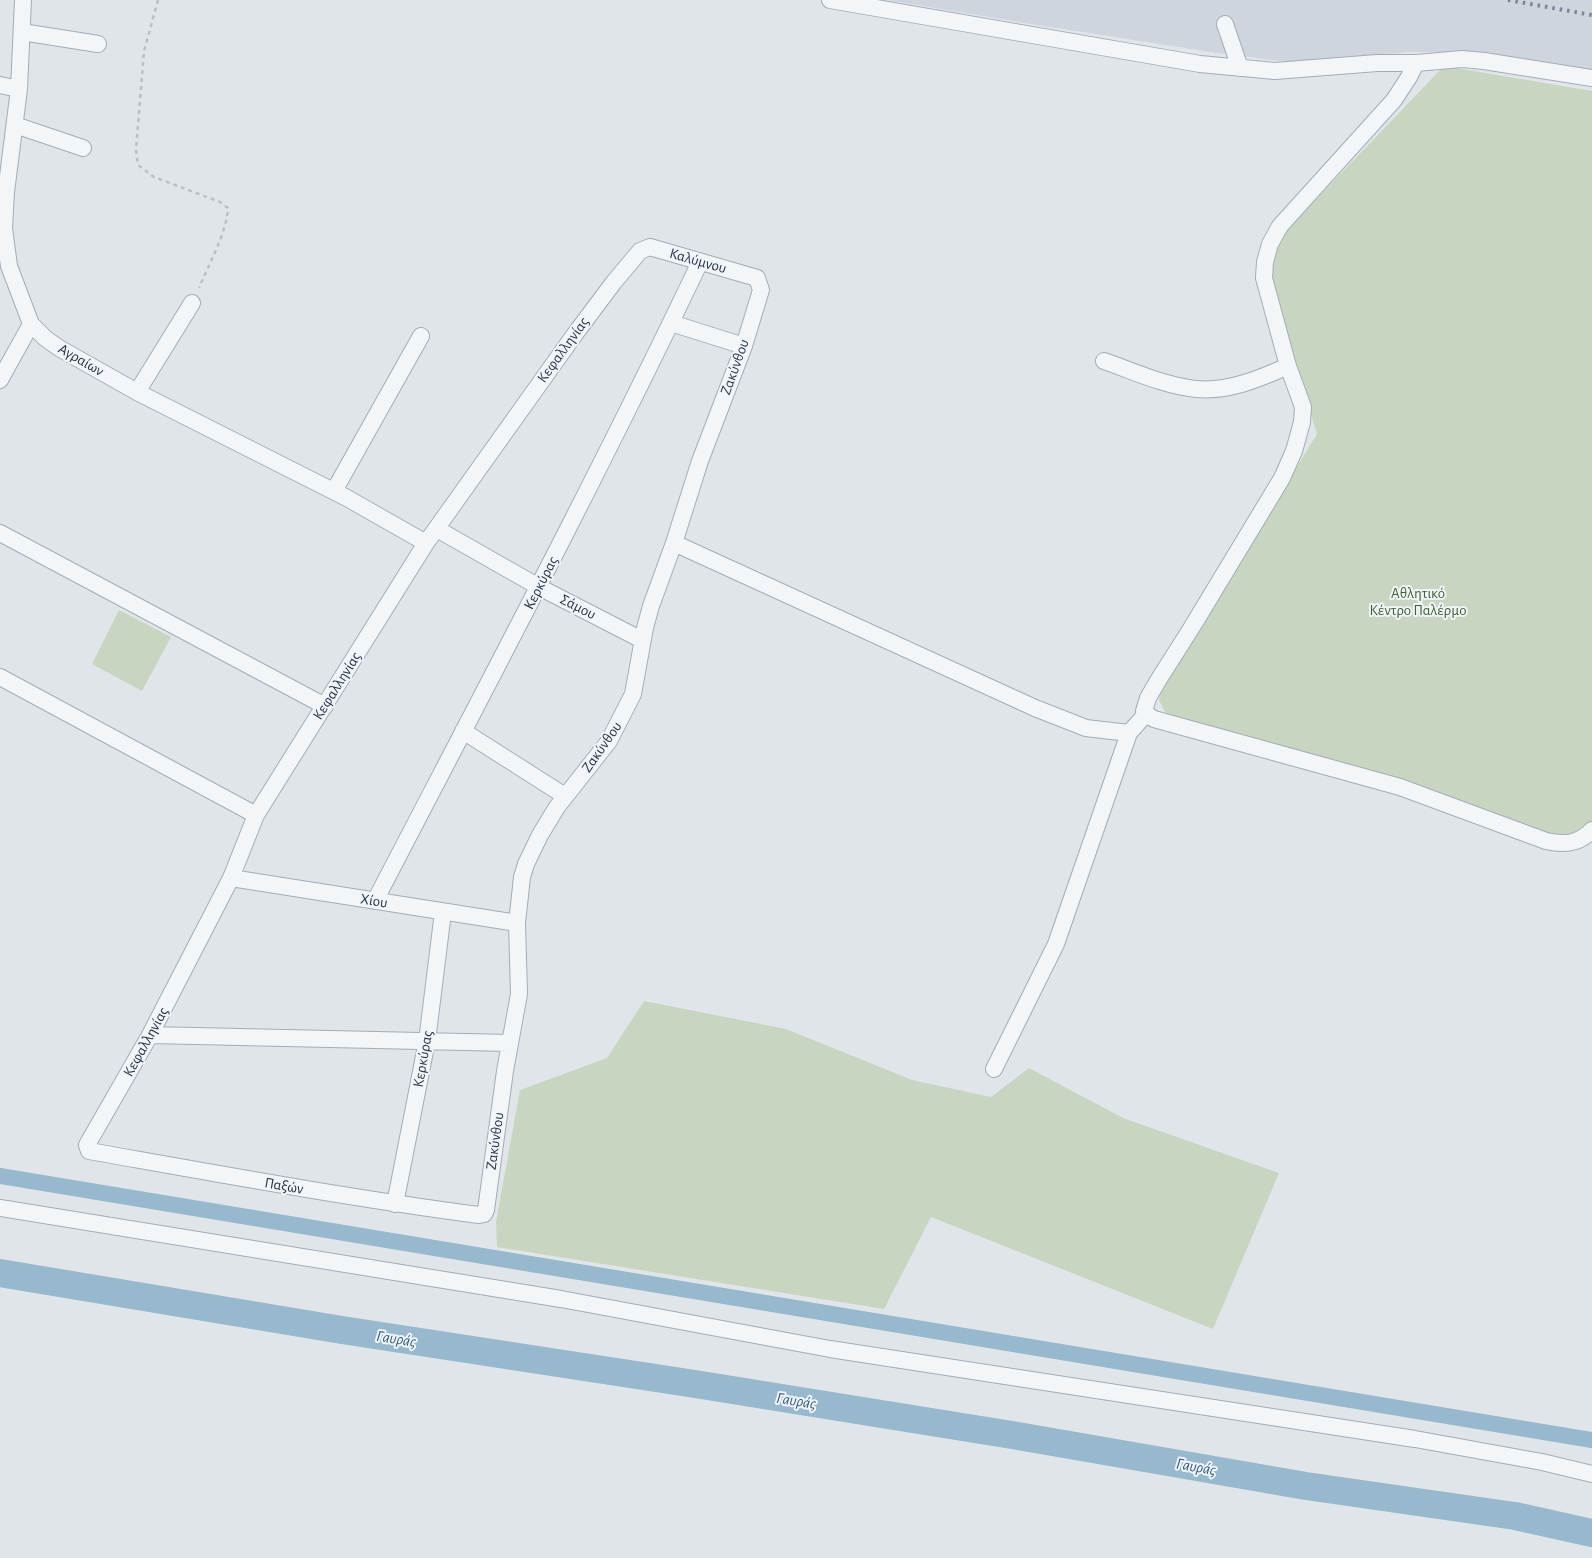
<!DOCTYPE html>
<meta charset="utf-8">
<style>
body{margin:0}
canvas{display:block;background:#e0e5ea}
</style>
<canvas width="1592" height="1558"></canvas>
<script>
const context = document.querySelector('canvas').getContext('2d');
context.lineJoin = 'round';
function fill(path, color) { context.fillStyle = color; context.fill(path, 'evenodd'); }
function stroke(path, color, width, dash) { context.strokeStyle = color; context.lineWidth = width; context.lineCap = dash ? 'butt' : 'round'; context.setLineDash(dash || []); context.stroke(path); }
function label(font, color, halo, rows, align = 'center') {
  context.font = font + ' "Alegreya Sans",sans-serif'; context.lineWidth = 4; context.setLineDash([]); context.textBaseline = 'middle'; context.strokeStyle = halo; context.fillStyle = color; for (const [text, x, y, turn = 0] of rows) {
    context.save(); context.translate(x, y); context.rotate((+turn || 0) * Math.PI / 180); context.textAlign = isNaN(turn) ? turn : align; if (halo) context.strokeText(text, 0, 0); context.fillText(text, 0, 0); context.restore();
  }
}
const built = new Path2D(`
 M887,0h705v74l-135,-22h-49l-87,9h-42l-68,-9 -174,-27z`);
const green = new Path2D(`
 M1444,66l148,25v730l-14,12 -22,4 -376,-119 -15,-6 -6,-12 1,-8 157,-258 -47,-147 -2,-9 11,-40z
 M119,610l52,27 -29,54 -50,-27z
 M644,1001l142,28 126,51 79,17 38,-29 94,50 156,55 -66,156 -282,-112 -47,92 -387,-62 -1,-25 24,-132 87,-32z`);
const canal = new Path2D(`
 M0,1176l1592,264`);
const river = new Path2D(`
 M0,1273l342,57 353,54 317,51 294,51 209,30 77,17`);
const path = new Path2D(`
 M158,0l-14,51 -8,99 2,15 16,12 66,25 8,6c-1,24 -20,58 -29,80`);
const minor = new Path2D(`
 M23,0l-4,89 -13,103 -2,36 5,38 22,58 14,14 14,10 78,44 210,106 79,45
 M830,0l370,64 75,7 102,-8h39l46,-4 22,2 108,17
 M1225,24l15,44
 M22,32l76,12
 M1416,63l-7,14 -15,23 -114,126 -10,18 -5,18 -1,16 24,88 15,41 -1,15 -8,29 -12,27 -90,149 -33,52 -11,19 -4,13 2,3 8,5 246,68 146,54c18,4 33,3 46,-11
 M0,85l19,4
 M15,125l68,23
 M650,247l107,31 4,12 -17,56 -44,115 -26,82 -23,63 -6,22 -12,66 -24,47 -52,66 -17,28 -14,29 -4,13 -5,46 2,71 -14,77 -19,139 -2,4 -5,1c-130,-17 -260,-41 -390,-64l-2,-6 63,-110 81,-157 25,-63 170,-272 149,-209 39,-52 26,-31z
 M671,323l73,23
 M1104,361c29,10 61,25 92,28 32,3 63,-10 92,-23
 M0,380l31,-56
 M137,392l55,-89
 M334,491l87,-155
 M437,529l102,58 103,53
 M0,533l325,173
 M674,543l361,165 51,20 43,5 17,-19
 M0,677l256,138
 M463,731l102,65
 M231,878l286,45
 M375,901c110,-212 222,-423 325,-639
 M150,1035l360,8
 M994,1069l62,-125 73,-211
 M395,1204l32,-163 16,-129
 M0,1208l561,91 269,50 585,90 127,23 50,12`);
const rail = new Path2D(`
 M1508,0l84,15`);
const streetNames = [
 ["Καλύμνου",698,261,16],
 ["Κεφαλληνίας",563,350,-54],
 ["Αγραίων",81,360,30],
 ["Ζακύνθου",735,367,-70],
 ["Κερκύρας",541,583,-63],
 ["Σάμου",578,607,27],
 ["Κεφαλληνίας",337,686,-58],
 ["Ζακύνθου",602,747,-55],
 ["Χίου",374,901,9],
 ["Κεφαλληνίας",146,1042,-61],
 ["Κερκύρας",423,1059,-80],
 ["Ζακύνθου",495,1141,-82],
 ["Παξών",284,1186,10]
];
const parkNames = [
 ["Αθλητικό",1418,593],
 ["Κέντρο Παλέρμο",1418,610]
];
const waterNames = [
 ["Γαυράς",396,1339,9],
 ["Γαυράς",796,1401,9],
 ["Γαυράς",1196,1467,10]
];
fill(built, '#ced5dd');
fill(green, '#c8d5c1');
stroke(canal, '#98b8ce', 16);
stroke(river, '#98b8ce', 28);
stroke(minor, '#a5acb5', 18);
stroke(path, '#bac0c6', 2.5, [4, 4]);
stroke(minor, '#f3f6f8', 16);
stroke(rail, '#788696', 4, [2.5, 5]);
label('15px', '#273444', '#f0f4f8', streetNames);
label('15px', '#406133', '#f0f4f8', parkNames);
label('italic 16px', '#2d587b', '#f0f4f8', waterNames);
</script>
